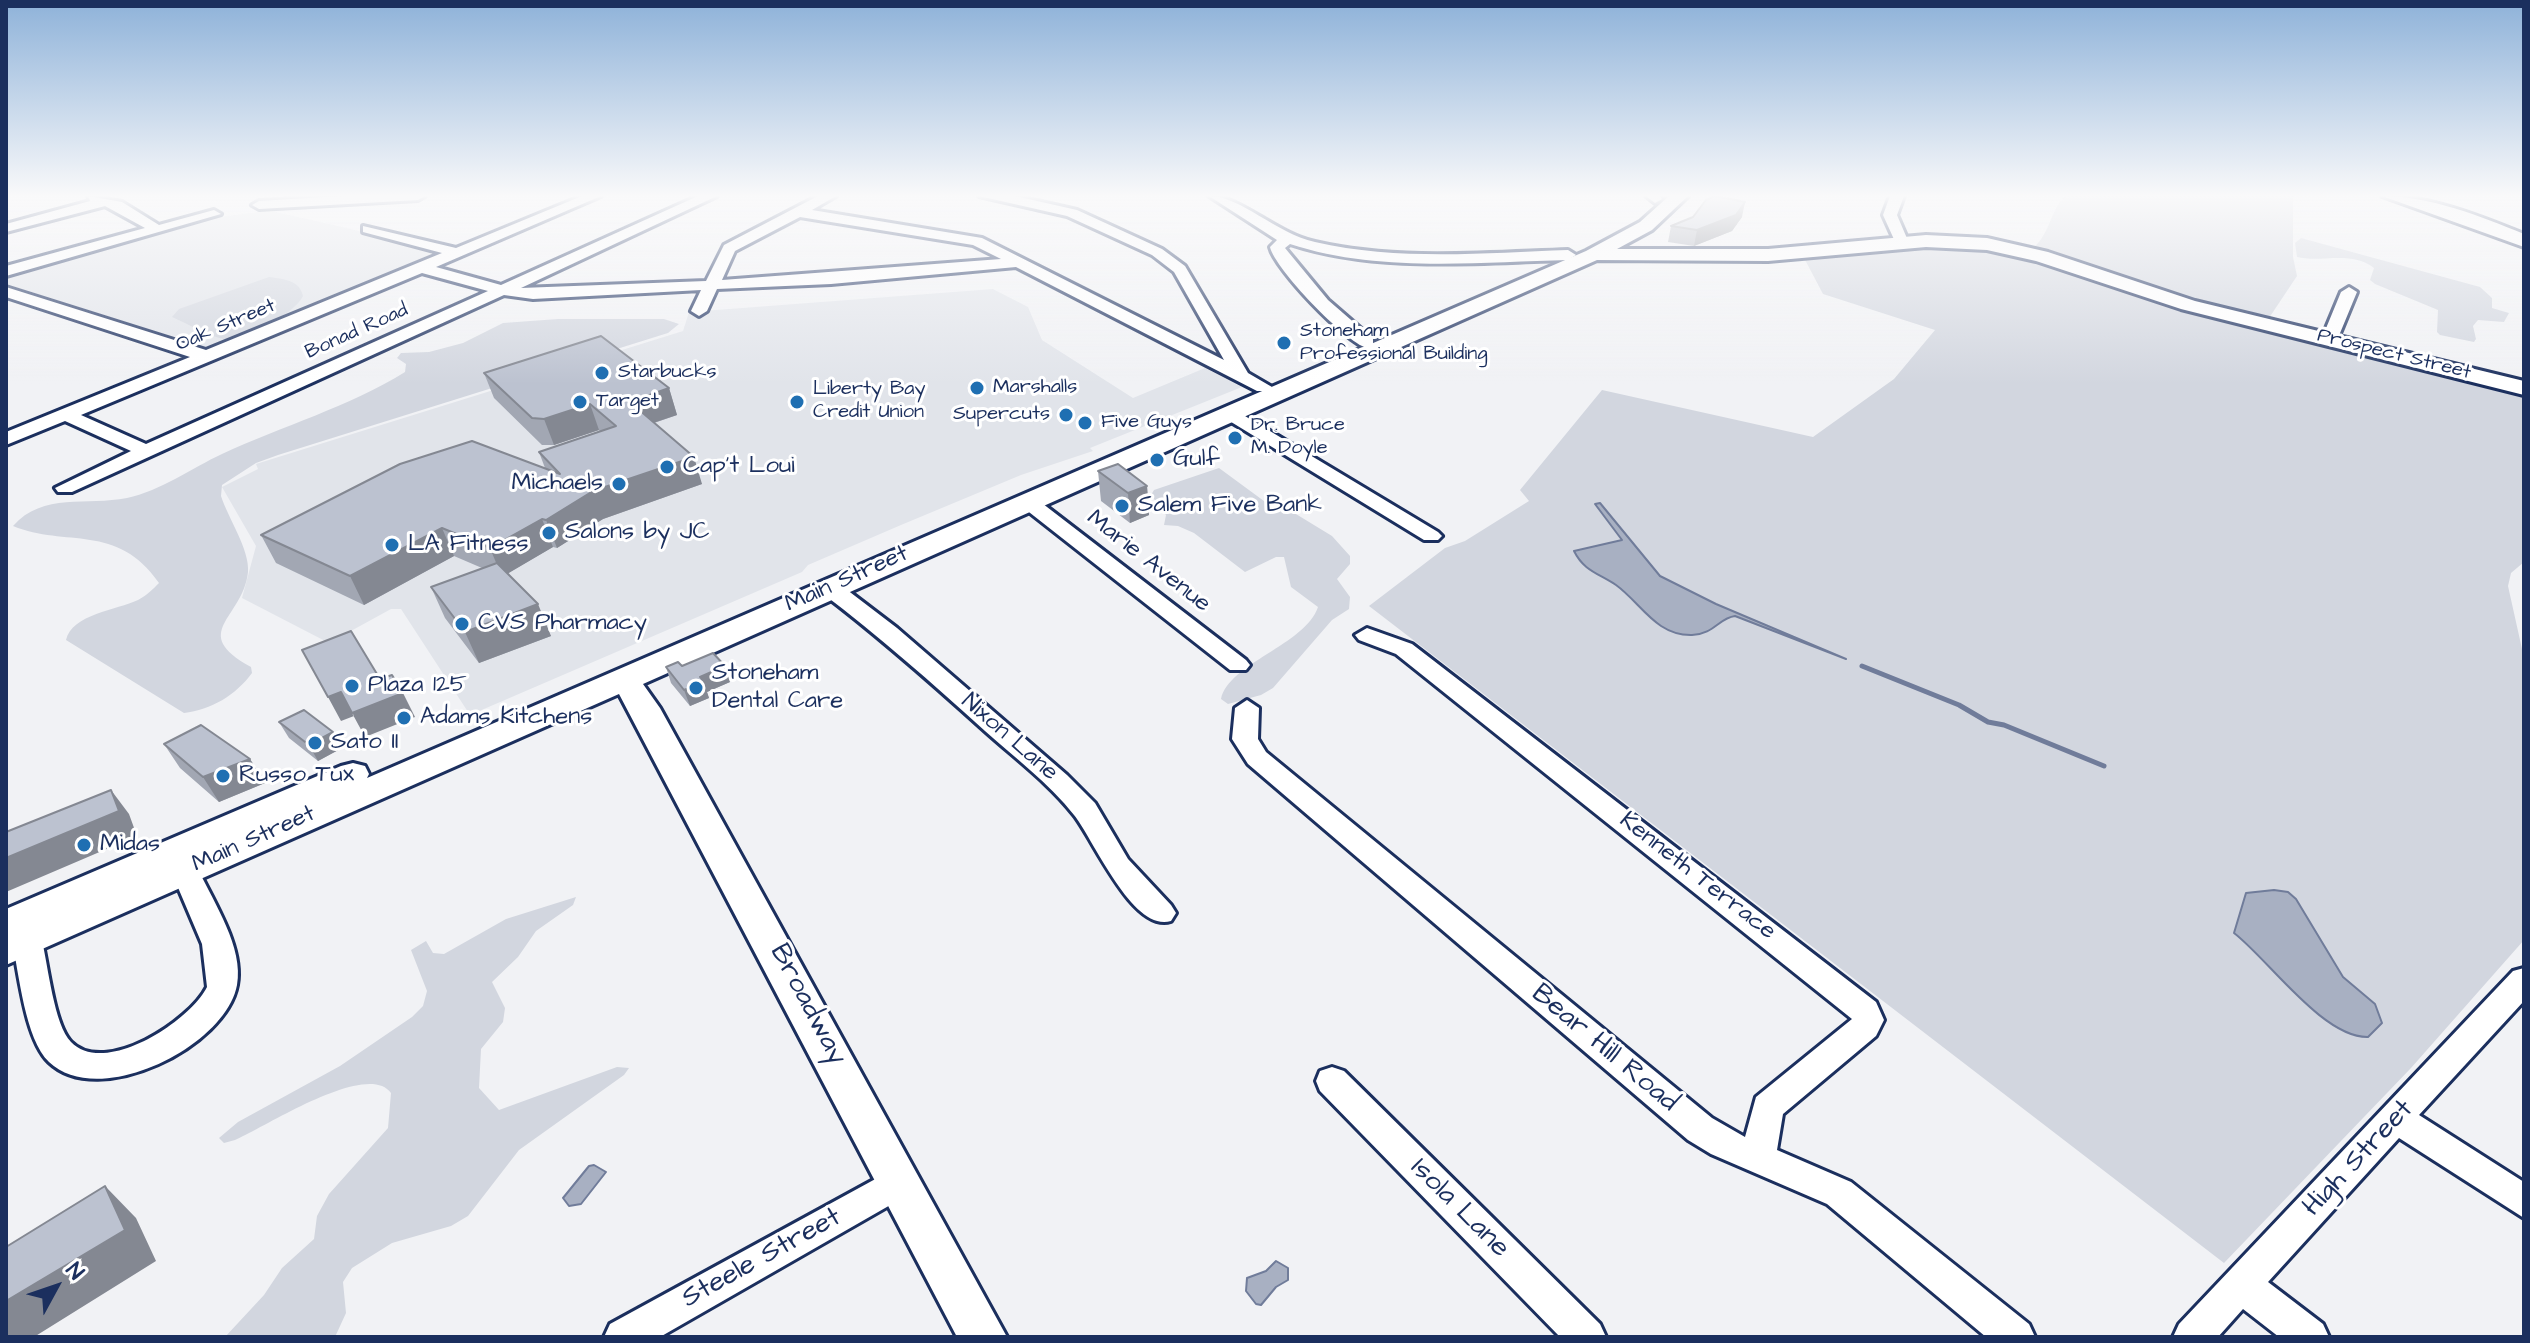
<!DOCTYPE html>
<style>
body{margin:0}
#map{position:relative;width:2530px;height:1343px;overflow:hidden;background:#f1f2f5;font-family:"Architects Daughter",sans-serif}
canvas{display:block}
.frame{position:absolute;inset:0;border:8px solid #1b2f5e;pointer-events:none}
.north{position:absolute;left:16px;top:1247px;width:80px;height:80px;-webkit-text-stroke:6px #fff;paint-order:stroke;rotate:50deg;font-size:22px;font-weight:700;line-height:32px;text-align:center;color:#1b2f5e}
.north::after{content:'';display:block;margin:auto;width:28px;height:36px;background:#1b2f5e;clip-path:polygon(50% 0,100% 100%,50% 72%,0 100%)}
</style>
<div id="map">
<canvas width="2530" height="1343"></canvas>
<div class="frame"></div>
<div class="north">N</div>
</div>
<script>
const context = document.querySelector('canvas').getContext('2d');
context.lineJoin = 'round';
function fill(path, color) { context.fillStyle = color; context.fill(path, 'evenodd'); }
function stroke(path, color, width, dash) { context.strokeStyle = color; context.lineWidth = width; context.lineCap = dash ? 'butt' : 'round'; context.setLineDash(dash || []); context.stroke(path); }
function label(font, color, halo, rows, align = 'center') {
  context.font = font + ' "Architects Daughter",sans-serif'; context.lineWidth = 6; context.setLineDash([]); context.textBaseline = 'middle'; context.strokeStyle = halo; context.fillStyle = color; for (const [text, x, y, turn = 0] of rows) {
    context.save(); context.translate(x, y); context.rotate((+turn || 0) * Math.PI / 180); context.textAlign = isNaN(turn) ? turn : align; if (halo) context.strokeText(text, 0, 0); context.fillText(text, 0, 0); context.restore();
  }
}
const built = new Path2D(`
 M258,212h18l71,16 98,26 -235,95 -204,-65v-9l205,-57z
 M993,289l35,18 14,33 91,58 72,-30 37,19 -152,61 3,3 -72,24 -120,50 -93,40 -6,7 -332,143 -69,-106h-10l-62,34 -87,-45 14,-52 -34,-59 36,-18 -2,-5 427,-133 6,-19z`);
const green = new Path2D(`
 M2066,196h227v61l4,19 -28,42 2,11 253,64v169l-13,11 -3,13 16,72v282l-113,128 -187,195 -855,-657 76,-58 20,-7 64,-40 -9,-11 82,-100 211,47 81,-58 41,-49 -112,-36 -19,-36c52,-5 107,-15 159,-11 21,2 53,15 71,0 16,-13 18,-42 32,-51z
 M2301,238l179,49 12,11v10l17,5 -5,9 -26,-2 -5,6 3,13 -2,3 -34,-7 -3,-3 1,-22 -63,-26 -5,-4 4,-12c-22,-18 -53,-5 -77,-11l-2,-14z
 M269,277c14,2 31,3 34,19 -9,18 -56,44 -77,43 -16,-1 -39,-16 -54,-22l7,-8z
 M558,319h106l15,5 -11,9 -390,122 -22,8 -34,22 -1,11c7,22 29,54 27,76 -5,47 -60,60 3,95l1,6c-16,22 -41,37 -68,40l-118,-73c6,-26 51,-30 72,-40 8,-4 15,-11 21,-17 -42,-61 -93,-35 -146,-57 30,-34 74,-20 114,-28 33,-7 65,-30 95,-44 61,-28 126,-47 183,-82l1,-8 -9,-6 4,-5 28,-1 34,-9 40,-20z
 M1219,468l49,36 23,7 41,25 18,20v8l-13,15 13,18 -1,12 -17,11 -59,68 -12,7 -33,9 -7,-5c8,-36 84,-54 97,-92l-27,-20 -7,-30h-8l-31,15 -51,-39 -16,-7 -14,-1 2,-10 -15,-20 3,-5z
 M576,897l-3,8 -37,26 -18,26 -26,25 13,26 -2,14 -22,27 -2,39 20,22 118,-43 12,1 -5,7 -105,75 -51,66 -17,10 -59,17 -40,25 -9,14 3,31 -11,24h-110l39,-42 18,-27 32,-29 3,-23 12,-22 59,-66 3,-35c-24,-33 -127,35 -156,47l-11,3 -5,-5 19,-16 102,-56 72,-49 11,-11 4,-15 -16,-41 15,-9 7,12 11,1 62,-35z`);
const water = new Path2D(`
 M1600,503l60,73 56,28 130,55 -111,-43c-16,2 -21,18 -43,19 -36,1 -51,-32 -76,-50 -18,-12 -32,-14 -42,-34l48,-11 -27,-36z
 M2274,890l14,2 8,7 47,78 32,27 7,19 -14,14c-45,1 -100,-78 -134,-104l12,-40z
 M594,1165l12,7 -25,32 -12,2 -6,-8 26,-32z
 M1276,1261l12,7v12l-12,7 -15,18 -5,-1 -10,-13 1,-13 19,-7z`);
const stream = new Path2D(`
 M1862,666l97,39 29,17 16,3 100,41`);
const minor = new Path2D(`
 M88,196l34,6 37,23 55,-15 7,4 -215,62v-10l139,-38 -40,-22 -99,26v-8l84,-23z
 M342,196h83l-7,4 -159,9 -7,-4 7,-4z
 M582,196h19l-165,71 65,18 197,-89h19l-196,92 185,-7 18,-36 94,-49h18l-24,14 170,28 242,122 -50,-88 -22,-17 -85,-39 -88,-20h36l62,14 85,39 23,17 63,107 24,14 -3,4h-12l-241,-124 -185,17 -114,5 -10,22 -8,5 -8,-5 10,-21 -168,9 -29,-4 -432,197h-14l-3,-4 76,-37 -66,-30 -59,24v-13l184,-75 -184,-60v-10l200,63 236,-97 -79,-21v-6l93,22zM800,217l173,28 28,14 -279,21 13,-29zM422,273l66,18 -342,153 -65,-29z
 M1209,196c32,0 66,37 106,46 82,19 170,11 253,8l8,5 -8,5c-91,2 -190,13 -278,-16l-5,4 43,52 45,39v8l-6,1c-22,-6 -92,-79 -97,-101l7,-7z
 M1646,196h14l2,3 -7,4z
 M1890,196h14l-7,19 12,28 -2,3h-10l-14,-31z
 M2349,287l8,5 -19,46 -8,5 -6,-1 -2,-4 19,-46z
 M1230,407l208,125 4,4 -4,4h-14l-201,-123v-8z
 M1027,495l7,2 212,163 4,5 -4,5h-16l-210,-165 -3,-4z
 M830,581l8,2 59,45 170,147 28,28 33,56 43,46 5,8 -5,8c-38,12 -77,-81 -97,-106 -25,-32 -59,-57 -89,-84 -53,-48 -106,-95 -163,-138l-3,-5 3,-5z
 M1367,628l45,16 464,358 8,18 -8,16 -93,78 -6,36 74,32 178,142 6,13h-49l-159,-133 -116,-50 -23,-14 -440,-376 -16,-25 3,-31 12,-8 12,8 -1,31 8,13 446,366 33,19 11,-40 96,-78 -456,-365 -37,-14 -4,-5z
 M185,861l10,3 4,7c15,32 45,77 38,114 -11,61 -138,125 -188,77 -24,-23 -30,-89 -37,-121l4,-8 11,-4 11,4 4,8c6,24 12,84 29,101 34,35 119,-21 136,-55l-5,-43 -31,-73 4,-7z
 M2524,968v33l-105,114 105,67v36l-125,-80 -131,144 55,42 6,13h-50l-36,-28 -25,28h-45l6,-13 334,-353z
 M1332,1067l12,4 256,253 6,13h-46l-240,-246 -4,-10 4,-10z
 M901,1165l12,5 5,11 -5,11 -253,145h-56l6,-13z`);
const major = new Path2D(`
 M1669,196h19l-36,34 -35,19h151l158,-14 61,3 61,14 147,49 329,80v14l-343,-86 -145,-48 -49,-11 -61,-3 -158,14 -171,-1 -954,424 17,24 347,629h-50l-338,-643 -613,271v-56l335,-143 12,-3 12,3 4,8 -2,4 1219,-527 54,-29z
 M2382,196c48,0 98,20 142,38v13z`);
const wall = new Path2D(`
 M1742,217l-10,14 -38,15 -26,-4 3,-16z
 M484,373l185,15 8,27 -23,8 48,61 -99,35 -46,29 -4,-1 -45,26 43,63 -72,27 -34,-45 -14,-31 51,-19 -28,-12 -90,49 -88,-42 -15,-28 284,-67 -6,-16 61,-20 -1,-2 -45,15h-12l-48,-47z
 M1098,471l49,15 2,29 -19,8 -29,-22z
 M682,666l48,16 -23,10 2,6 -19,8 -19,-23 -5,-16z
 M279,722l54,10 9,16 -24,13 -29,-23z
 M164,744l86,15 15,24 -46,19 -39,-34z`);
const shadedWall = new Path2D(`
 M1745,202l-3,15 -10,14 -38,15 3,-16z
 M669,388l8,27 -39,13 -8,-26z
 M590,404l9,26 -45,15 -10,-26z
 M694,457l8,27 -99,35 -46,29 -11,-28 47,-29z
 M1147,486l2,29 -19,8 -2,-30z
 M542,519l11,28 -51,30 -12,-29z
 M442,528l12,28 -90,49 -14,-29z
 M538,604l13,32 -72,27 -14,-31z
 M725,666l5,16 -23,10 2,6 -19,8 -6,-16 16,-13z
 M341,692l13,24 -13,5 -13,-24z
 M403,693l12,24 -50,20 -13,-24z
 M333,732l9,16 -24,13 -9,-16z
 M250,759l15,24 -46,19 -16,-25z
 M111,790l18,24 8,22 -131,56v-34z
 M105,1186l31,32 20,43 -122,76h-28v-36z`);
const building = new Path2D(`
 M1715,196l30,6 -9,13 -39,15 -26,-4 22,-9 13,-17z
 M601,336l68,52 -39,14 64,55 -101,34 -47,29 -4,-1 -52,29 -48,-20 -92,48 -89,-41 139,-71 72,-23 88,33 -21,-22 77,-26 -26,-22 -46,15 -12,-1 -48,-45z
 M1118,464l29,22 -19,7 -30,-22z
 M497,563l41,41 -73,28 -34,-45z
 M351,631l29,48 12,-4 11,18 -51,20 -11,-21 -13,5 -26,-47z
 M713,653l12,13 -25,11 4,5 -20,8 -18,-23 12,-5 4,4z
 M304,710l29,22 -24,13 -30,-23z
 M201,725l49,34 -47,18 -39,-33z
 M111,790l8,21 -113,47v-26z
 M105,1186l20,44 -119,71v-54z`);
const markers = [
 [1284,343,8,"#1f6fb2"],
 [602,373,8,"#1f6fb2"],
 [977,388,8,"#1f6fb2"],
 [580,402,8,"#1f6fb2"],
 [797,402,8,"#1f6fb2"],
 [1066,415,8,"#1f6fb2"],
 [1085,423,8,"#1f6fb2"],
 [1235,438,8,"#1f6fb2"],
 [1157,460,8,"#1f6fb2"],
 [667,467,8,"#1f6fb2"],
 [619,484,8,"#1f6fb2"],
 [1122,506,8,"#1f6fb2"],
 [549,533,8,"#1f6fb2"],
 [392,545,8,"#1f6fb2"],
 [462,624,8,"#1f6fb2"],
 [352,686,8,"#1f6fb2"],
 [696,688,8,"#1f6fb2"],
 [404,718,8,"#1f6fb2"],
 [315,743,8,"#1f6fb2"],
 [223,776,8,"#1f6fb2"],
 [84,845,8,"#1f6fb2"]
];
const farStreetnames = [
 ["Oak Street",226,326,-23],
 ["Bonad Road",357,332,-24],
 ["Prospect Street",2394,355,14]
];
const farPoinames = [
 ["Stoneham",1300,332],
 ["Professional Building",1300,355],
 ["Starbucks",618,373],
 ["Marshalls",993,388],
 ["Liberty Bay",813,390],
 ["Credit Union",813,413],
 ["Target",596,402],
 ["Supercuts",1050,415,"right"],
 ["Five Guys",1101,423],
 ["Dr. Bruce",1251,426],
 ["M. Doyle",1251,449]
];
const poiNames = [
 ["Gulf",1173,460],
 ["Cap't Loui",683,467],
 ["Michaels",603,484,"right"],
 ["Salem Five Bank",1138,506],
 ["Salons by JC",565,533],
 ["LA Fitness",408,545],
 ["CVS Pharmacy",478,624],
 ["Stoneham",712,674],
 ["Dental Care",712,702],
 ["Plaza 125",368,686],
 ["Adams Kitchens",420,718],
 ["Sato II",331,743],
 ["Russo Tux",239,776],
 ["Midas",100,845]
];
const streetNames = [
 ["Marie Avenue",1148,562,38],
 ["Main Street",847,580,-24],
 ["Nixon Lane",1009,738,41],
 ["Main Street",254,840,-24],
 ["Kenneth Terrace",1697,877,38]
];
const nearStreetnames = [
 ["Broadway",807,1005,62],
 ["Bear Hill Road",1604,1049,40],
 ["High Street",2359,1159,-47],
 ["Isola Lane",1459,1209,45],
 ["Steele Street",762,1259,-29]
];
fill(built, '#e1e4ea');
fill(green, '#d2d6df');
fill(water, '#a8b0c2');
stroke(water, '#707c9a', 2);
stroke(stream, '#707c9a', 5);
stroke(minor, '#1b2f5e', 6);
stroke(major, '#1b2f5e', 6);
fill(minor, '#fff');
fill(major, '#fff');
fill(wall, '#a2a7b3');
fill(shadedWall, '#848892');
fill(building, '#bcc2d0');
stroke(building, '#848892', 2);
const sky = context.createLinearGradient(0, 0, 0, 384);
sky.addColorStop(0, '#8eb2d9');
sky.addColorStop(0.51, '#f9f9fa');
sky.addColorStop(1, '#f9f9fa00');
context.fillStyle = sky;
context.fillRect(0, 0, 2530, 384);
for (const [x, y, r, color] of markers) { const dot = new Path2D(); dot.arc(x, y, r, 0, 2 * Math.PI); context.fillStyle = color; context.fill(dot); stroke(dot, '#fff', 3); }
label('20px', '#1b2f5e', '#fff', farStreetnames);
label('20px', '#1b2f5e', '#fff', farPoinames, 'left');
label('24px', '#1b2f5e', '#fff', poiNames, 'left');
label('24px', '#1b2f5e', '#fff', streetNames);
label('28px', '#1b2f5e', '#fff', nearStreetnames);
</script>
